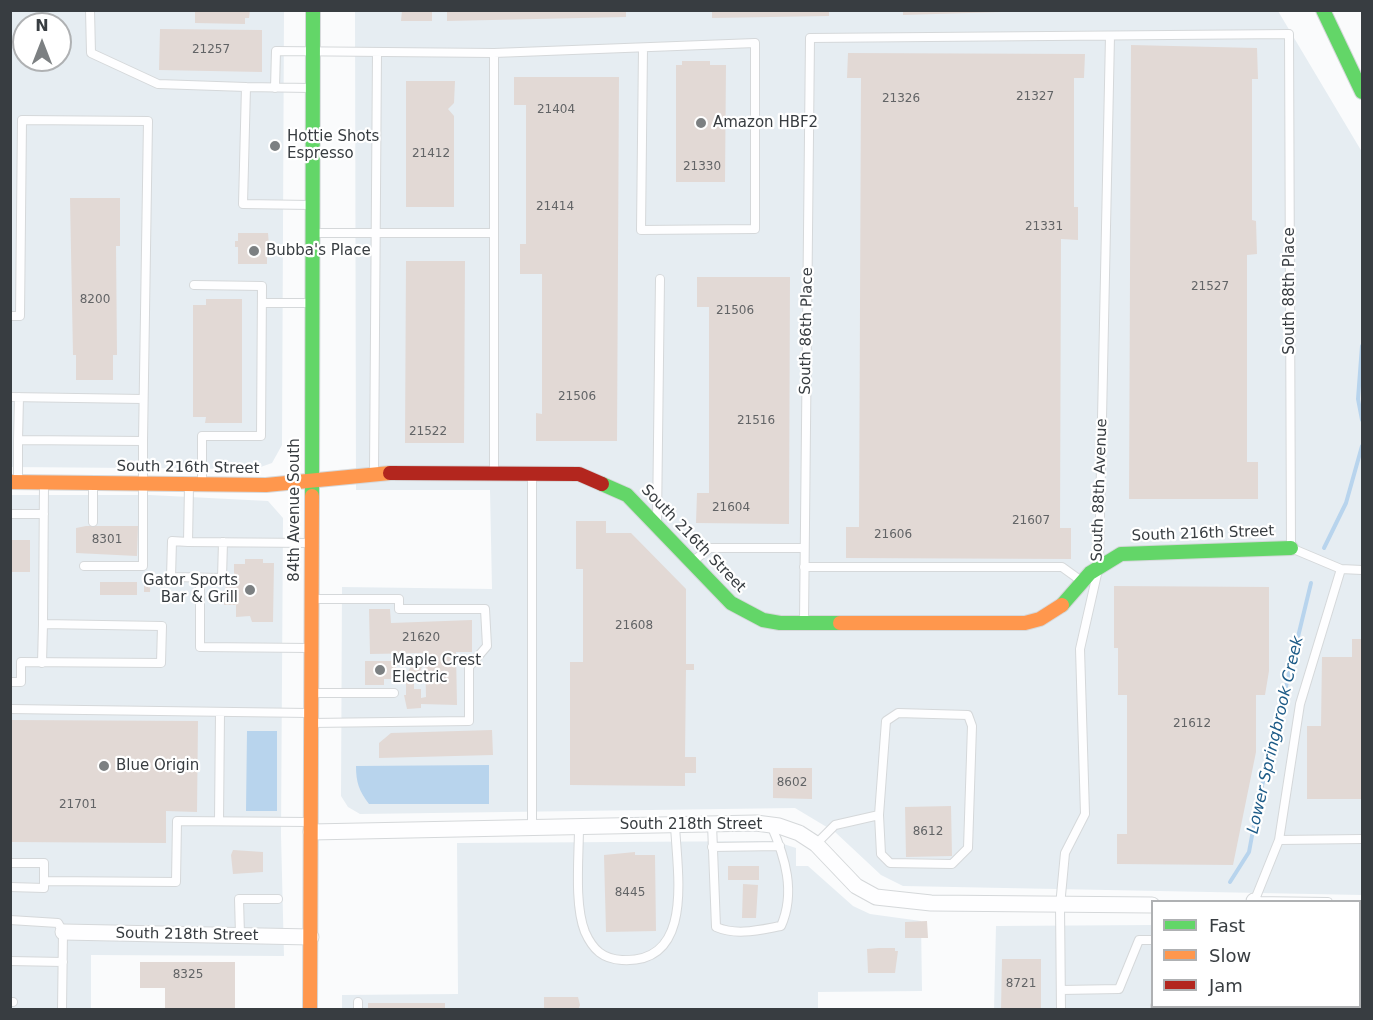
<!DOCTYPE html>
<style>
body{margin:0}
#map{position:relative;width:1373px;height:1020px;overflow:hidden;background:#fafbfc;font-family:"DejaVu Sans",sans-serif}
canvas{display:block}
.frame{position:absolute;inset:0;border:12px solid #383d41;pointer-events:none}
.legend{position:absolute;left:1151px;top:900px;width:210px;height:108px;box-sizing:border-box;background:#fff;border:2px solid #afb1b3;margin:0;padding:8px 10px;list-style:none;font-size:18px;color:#383d41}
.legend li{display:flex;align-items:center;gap:12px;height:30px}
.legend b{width:30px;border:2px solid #afb1b3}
.north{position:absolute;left:12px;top:12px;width:60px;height:60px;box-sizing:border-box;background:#fff;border:2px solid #afb1b3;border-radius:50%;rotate:0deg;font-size:16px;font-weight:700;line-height:24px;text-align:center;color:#383d41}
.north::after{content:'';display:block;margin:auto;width:21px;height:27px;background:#7c8082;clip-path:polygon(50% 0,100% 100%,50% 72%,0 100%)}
</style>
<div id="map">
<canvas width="1373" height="1020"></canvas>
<div class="frame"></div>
<ul class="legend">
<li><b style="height:8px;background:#63d668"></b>Fast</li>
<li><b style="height:8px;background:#ff974d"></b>Slow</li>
<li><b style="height:8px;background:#b3261e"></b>Jam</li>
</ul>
<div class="north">N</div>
</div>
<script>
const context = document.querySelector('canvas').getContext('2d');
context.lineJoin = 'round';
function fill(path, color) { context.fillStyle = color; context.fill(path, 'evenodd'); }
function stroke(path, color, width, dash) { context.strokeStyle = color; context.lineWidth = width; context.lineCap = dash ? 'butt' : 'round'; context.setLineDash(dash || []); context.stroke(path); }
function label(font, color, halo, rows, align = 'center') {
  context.font = font + ' "DejaVu Sans",sans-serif'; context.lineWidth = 4.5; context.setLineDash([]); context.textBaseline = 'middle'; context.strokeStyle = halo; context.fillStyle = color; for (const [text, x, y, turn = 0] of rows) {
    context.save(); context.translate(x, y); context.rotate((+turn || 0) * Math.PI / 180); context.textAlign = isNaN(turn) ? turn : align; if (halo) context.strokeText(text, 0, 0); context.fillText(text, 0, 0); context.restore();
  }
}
const built = new Path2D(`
 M11,11h273l-2,434 -10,18 -17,6 -244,-2zM24,24h36v36h-36z
 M355,11h923l84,141v743l-459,-9 -22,-11 -46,-43 -40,-24 -435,6 -12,-7 -7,-11 1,-209 150,2 -2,-99h-134z
 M10,495h140l118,6 15,17 -2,317 3,121 -193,-1v54h-80z
 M774,841l22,7v18h12l45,40 17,8 51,7 1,70 -104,1v17l-476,1v-15l116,-1 -1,-151z
 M1360,923h2v86l-368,1 2,-84 156,-1v81h208z`);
const water = new Path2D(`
 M247,731h30v80h-31z
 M489,765v39h-120c-10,-13 -13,-22 -13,-38z`);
const stream = new Path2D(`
 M1362,346l-4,53 4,21
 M1324,548l22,-45 16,-57
 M1230,882l19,-30 10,-54 52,-215
 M1222,1006v4`);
const building = new Path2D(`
 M195,10h55l-1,8h-4v6l-50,-1z
 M402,10h30v11h-31z
 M447,10h179v7l-179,4z
 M712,10h117v6l-117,2z
 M903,10h99v2l-99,3z
 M160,29l102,1v42l-103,-2z
 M1131,45l126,3 1,31h-6v141l4,1 1,33 -10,1v207h11v37h-129z
 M848,53l237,1 -1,24h-10v129h4v33l-17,-1 -1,289h11v31l-225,-1v-31h13l2,-449h-14z
 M682,61h28v4h16l-1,117h-49v-117h6z
 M514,77h105l-2,364h-81v-28l6,1v-140h-22v-30h6v-139h-12z
 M406,81h49l-1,22 -6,6 6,7v91h-48z
 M70,198h50v48h-4l1,109h-4v25h-37v-25h-3z
 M238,233h30l2,24 -3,-1v8h-29v-17h-3v-6h3z
 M406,261h59l-1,182h-59z
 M697,277h93l-1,247 -93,-1 1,-30h12v-186h-12z
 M206,299h36v124h-37l1,-6h-13v-112h13z
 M576,521h30v12h25l55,56v75h8v6h-8l-1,87h11v16h-11v13l-115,-1v-123h13v-93h-7z
 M86,526h52l-1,30 -61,-3v-25z
 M10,540h20v32h-20z
 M245,559h18v4h11l-1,59h-21l-2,-6 -14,1v-12h-12l2,-21h8v-20h11z
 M144,572h7l-1,20h-6z
 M100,582h37v13h-37z
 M1114,586l155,1v84l-4,24h-9v57l-23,113 -116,-1v-30h10v-139h-9v-47h-4z
 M369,609h21l1,14 81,-3v32h-16l1,53 -36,-1v4l-14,1 -3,-14h2v-13h8v7h7v9l5,-1 -1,-44 -55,1z
 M1352,639h10v160h-55v-73h14l1,-69h30z
 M417,654l5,2 -4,7 5,2 -7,14 -6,-1 -4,-2z
 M365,661h31v18h-12v6h-19z
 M10,720l188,1 -1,91 -31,-1v32l-156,-1z
 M492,730l1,25 -114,3v-15l12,-10z
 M773,768h39v31l-39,-1z
 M951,806l1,50 -46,1 -1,-50z
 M233,850l30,2v20l-30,2 -2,-19z
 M635,852v3h20l1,76 -50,1 -2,-77z
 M728,866h31v14h-31z
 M743,884l15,1 -2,33h-14z
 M927,921l1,17h-23v-16z
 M879,948h16v3h3l-3,22h-27l-1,-24z
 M1002,959h39v51h-40z
 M140,962h95v48h-70v-22h-25z
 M544,997h34l2,8 -2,5h-34z
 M368,1003h77v7h-77z`);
const lane = new Path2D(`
 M90,10l1,43 67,31 88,3 -3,117 68,1
 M494,53l261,-10v186l-114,1 2,-182
 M246,87l64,1
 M275,88l1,-37 218,2v419
 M314,233h180
 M194,285l68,1 -1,150h-59v47
 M262,303h49
 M10,316h10l2,-196 126,1 -5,320
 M10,397l133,2
 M18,440l1,-43
 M374,471l3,-419
 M532,475v352
 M18,481v-41l125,1v125h-59
 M189,486l-1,56 122,1
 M10,514h34
 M657,521l3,-242
 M93,522v-37
 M188,542l-16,-1 -1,36 51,1 1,-36
 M693,561l17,-13h94
 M1099,562l11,-526
 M804,567h258l18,13
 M1341,569l21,1
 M200,578v69l110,1
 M804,621l6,-583 479,-4 2,514 50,21 -41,135 -21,136 -25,62
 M43,624l1,-140
 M10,682h11v-20l140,1 1,-37 -119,-2 -1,39
 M313,693h81
 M10,709l299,4
 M311,723l158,-2v-54l18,-21 -2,-37h-86v-10h-86
 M219,821l1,-109
 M712,824l4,103c21,9 43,3 65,-1 15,-34 4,-69 -10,-101
 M579,827c0,29 -5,78 6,105 8,18 18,27 37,28 73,4 55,-88 53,-135
 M1279,840l83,-1
 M816,844l19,-19 44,-10 7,-94 12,-8 70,2 4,11 -4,122 -16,16 -62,-1 -9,-9 -2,-39
 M712,847l68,-1
 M10,863h34v18l132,1 1,-61 132,1
 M10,887l34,1v-7
 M1254,901l74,1
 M1360,909l2,2
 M10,920l48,3 5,9 -1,78
 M240,935l-1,-36h39
 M10,961l53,1
 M1360,987l2,-10
 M1061,990l58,-1 20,-49h13
 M10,1002h3
 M358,1010v-8
 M1061,1010l-1,-104 5,-53 20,-39 -5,-165 17,-75
 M1155,1010v-4
 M1354,1010l1,-4`);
const street = new Path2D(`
 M311,832l445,-9 23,3 20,7 17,11 40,42 20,11 55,6 221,2
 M1254,902v-1
 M63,932l248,5`);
const fast = new Path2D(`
 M1323,10l39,82
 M602,484l25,11 104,108 32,17 17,3h60
 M312,496l1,-486
 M1062,605l28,-32 31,-19 170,-6`);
const slow = new Path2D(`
 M10,482l256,3 124,-12
 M840,623h185l15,-4 22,-14
 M310,1010l2,-514`);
const jam = new Path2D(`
 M390,473l189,1 23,10`);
const markers = [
 [701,123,6,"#7c8082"],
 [275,146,6,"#7c8082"],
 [254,251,6,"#7c8082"],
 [250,590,6,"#7c8082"],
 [380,670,6,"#7c8082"],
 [104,766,6,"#7c8082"]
];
const numberNames = [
 ["21257",211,50],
 ["21327",1035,97],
 ["21326",901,99],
 ["21404",556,110],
 ["21412",431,154],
 ["21330",702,167],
 ["21414",555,207],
 ["21331",1044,227],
 ["21527",1210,287],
 ["8200",95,300],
 ["21506",735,311],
 ["21506",577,397],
 ["21516",756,421],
 ["21522",428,432],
 ["21604",731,508],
 ["21607",1031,521],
 ["21606",893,535],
 ["8301",107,540],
 ["21608",634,626],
 ["21620",421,638],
 ["21612",1192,724],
 ["8602",792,783],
 ["21701",78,805],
 ["8612",928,832],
 ["8445",630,893],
 ["8325",188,975],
 ["8721",1021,984]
];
const poiNames = [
 ["Amazon HBF2",713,123],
 ["Hottie Shots",287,137],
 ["Espresso",287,154],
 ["Bubba's Place",266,251],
 ["Gator Sports",238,581,"right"],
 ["Bar & Grill",238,598,"right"],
 ["Maple Crest",392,661],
 ["Electric",392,678],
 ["Blue Origin",116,766]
];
const streetNames = [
 ["South 88th Place",1290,291,-90],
 ["South 86th Place",807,331,-89],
 ["South 216th Street",188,468,1],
 ["South 88th Avenue",1100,490,-88],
 ["84th Avenue South",295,510,-90],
 ["South 216th Street",1203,534,-2],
 ["South 216th Street",693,539,46],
 ["South 218th Street",691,825],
 ["South 218th Street",187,935,1]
];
const waterNames = [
 ["Lower Springbrook Creek",1276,735,-77]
];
fill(built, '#e6edf2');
fill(water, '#b8d4ed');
stroke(stream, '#b8d4ed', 4);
fill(building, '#e2d9d5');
stroke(lane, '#d5d8da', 10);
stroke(street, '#d5d8da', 17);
stroke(fast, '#d5d8da', 16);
stroke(slow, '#d5d8da', 16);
stroke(jam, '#d5d8da', 16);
stroke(lane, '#fefeff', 8);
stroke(street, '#fefeff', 15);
stroke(fast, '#63d668', 14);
stroke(slow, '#ff974d', 14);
stroke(jam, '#b3261e', 14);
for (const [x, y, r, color] of markers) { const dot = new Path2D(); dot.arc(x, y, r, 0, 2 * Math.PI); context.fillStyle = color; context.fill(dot); stroke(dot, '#fff', 2); }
label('12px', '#626466', null, numberNames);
label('15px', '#383d41', '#fff', poiNames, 'left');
label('15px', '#383d41', '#fff', streetNames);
label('italic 16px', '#1d5b87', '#fff', waterNames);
</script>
